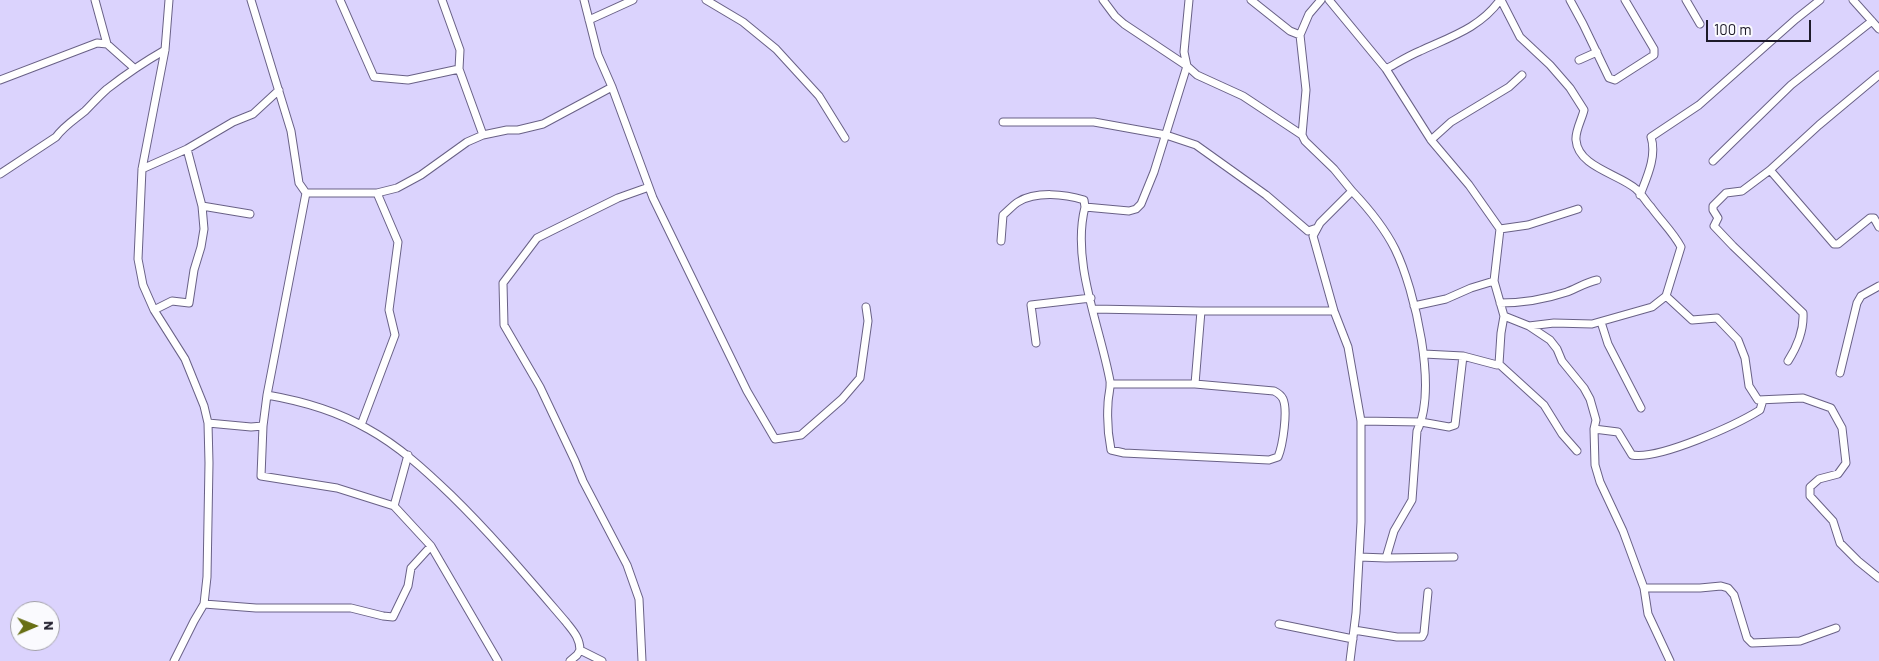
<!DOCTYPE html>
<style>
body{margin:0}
#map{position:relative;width:1879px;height:661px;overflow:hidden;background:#dbd3fd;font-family:Barlow,sans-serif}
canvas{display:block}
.north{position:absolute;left:10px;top:601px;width:50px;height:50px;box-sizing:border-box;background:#fafafe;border:1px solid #a2a0a9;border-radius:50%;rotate:89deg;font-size:14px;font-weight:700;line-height:20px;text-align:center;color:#1d1a29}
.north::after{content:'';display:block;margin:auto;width:18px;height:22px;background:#686f15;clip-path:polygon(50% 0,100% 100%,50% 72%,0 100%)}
.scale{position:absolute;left:1706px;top:20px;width:105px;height:22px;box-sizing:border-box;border:2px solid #1d1a29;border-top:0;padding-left:6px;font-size:15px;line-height:18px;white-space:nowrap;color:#1d1a29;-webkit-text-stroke:4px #fafafe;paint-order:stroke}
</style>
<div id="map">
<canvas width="1879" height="661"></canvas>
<div class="north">N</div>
<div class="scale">100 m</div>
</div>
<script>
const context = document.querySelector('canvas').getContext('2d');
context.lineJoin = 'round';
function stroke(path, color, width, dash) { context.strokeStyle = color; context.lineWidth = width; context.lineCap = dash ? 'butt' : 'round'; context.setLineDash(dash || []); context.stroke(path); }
const street = new Path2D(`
 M95,0l12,44
 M169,0l-4,50 -23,119 -4,90 5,26 11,25 31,49 19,47 4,17 1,40 -2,114 -3,27 -10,17 -20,40
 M251,0l40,131 8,52 7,10 -39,202
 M340,0l34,77 34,3 51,-11
 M442,0l18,50 -1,19 24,66
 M584,0l14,55 14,32 41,111 94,193 28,48 26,-4 41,-36 18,-21 8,-57 -2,-14
 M706,0l37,22 33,27 43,47 26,42
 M1189,0l-5,52 3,14 10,9 46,21 59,39
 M1251,0l39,31 10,4
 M1321,0l-12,14 -9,21 6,55 -4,45 3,6 29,28 18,22 -32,32 -7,13 21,75 14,36 13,74v101l-5,91 -6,48
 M1329,0l57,69 45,71 38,45 31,44 -6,52 10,35 -3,17 -2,31 -2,1 -34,-9 -39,-2
 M1501,0l19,37 30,28 20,23 14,22c-2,9 -9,21 -8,30 2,27 43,34 60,49 6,5 10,13 15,18 10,14 22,25 30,40l-15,49 -14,11 -60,17 -38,-1 -25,3 -25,-10
 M1570,0l13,24 26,54 6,2 39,-25v-6l-29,-49
 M1686,0l14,24
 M1853,0l26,29
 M589,20l44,-20
 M1579,60l18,-8
 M1386,69c11,-6 22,-13 34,-18 30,-14 60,-23 80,-51
 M0,80l97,-37 10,1 27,24
 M1003,122h91l72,13 30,10 70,50 42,36 9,-3
 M1431,140l20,-18 58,-35 13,-12
 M1713,161l78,-76 81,-64
 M142,169l45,-20 46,-27 20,-8 26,-24
 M1770,170l64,74h4l32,-26h4l5,9
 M0,174l56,-37c8,-11 18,-17 29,-26 7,-7 14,-15 22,-22 18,-14 37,-27 58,-39
 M1352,191c17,18 32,36 43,58 20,41 43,140 22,182l-5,69 -18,31 -8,27 -27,-1
 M306,193h71l20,-5 24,-13 46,-33 16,-7 24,-5h11l25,-6 69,-37
 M1640,195c7,-18 17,-39 11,-58l48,-32 97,-86 24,-19
 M202,206l48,8
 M1085,207c-14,55 15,119 25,174 1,7 -2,15 -2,23 -1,15 0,31 3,46l13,3 145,7 9,-3c5,-12 10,-47 5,-58 -2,-4 -5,-6 -9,-8l-79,-7h-85
 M1500,229l28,-4 50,-16
 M1001,241l2,-26c5,-4 10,-10 15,-13 18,-11 47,-8 66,-2l1,7 44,4 7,-2 5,-5 13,-32 33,-106 -63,-42 -9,-8 -12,-16
 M1666,296l26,24 25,-2 21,22 7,18 4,28 9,14 45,-2 28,10 11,20 4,35 -8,11 -19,5 -9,8v9l23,25 7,22 18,18 21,17
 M1500,303c23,0 46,-4 67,-11 10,-4 20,-10 30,-12
 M1414,306l32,-7 25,-11 23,-7
 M1093,309l108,2
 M154,310l18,-9 17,2 5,-33 7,-23 3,-18 -2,-23 -15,-57
 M1601,322l7,22 33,64
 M1529,326l21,14 7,9 5,12 22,27 6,11 6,21 -2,9 1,36 5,17 23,49 21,57 4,26 22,47
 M1036,343l-5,-38 60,-7
 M1788,361c9,-14 16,-30 15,-48l-70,-67 -19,-20 4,-8 -5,-8v-4l13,-13 16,-2 28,-21 49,-45 60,-50
 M1499,364l45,41 18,29 15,17
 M1840,373l17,-70 4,-7 18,-10
 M1195,384l6,-73h133
 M1361,421l60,1 28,5 6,-2 8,-69
 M208,423l43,4 12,-1 4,-31c35,6 70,16 101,34 31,17 58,42 83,66 41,40 78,84 115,127 7,9 14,16 14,28l22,11
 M361,425l34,-90 -6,-25 9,-68 -21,-49
 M263,426l-2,50 76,12 57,18
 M1594,429l24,3 14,23c27,5 104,-30 128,-45l3,-10
 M408,455l-14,51 37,40 67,115
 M1386,558l68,-1
 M1644,588h56l21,-2 7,2 6,7 13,43 5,5 48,-2 36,-13
 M204,604l52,4h95l32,8 10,1 15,-31 3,-18 20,-22
 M1279,624l74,15
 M1354,630l43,7h25l2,-4 4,-41
 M570,661l7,-6 3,-5
 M642,661l-3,-62 -12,-34 -44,-84 -8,-20 -35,-74 -36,-62 -1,-42 34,-45 81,-40 31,-11`);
stroke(street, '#696186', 9);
stroke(street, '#fff', 7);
</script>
